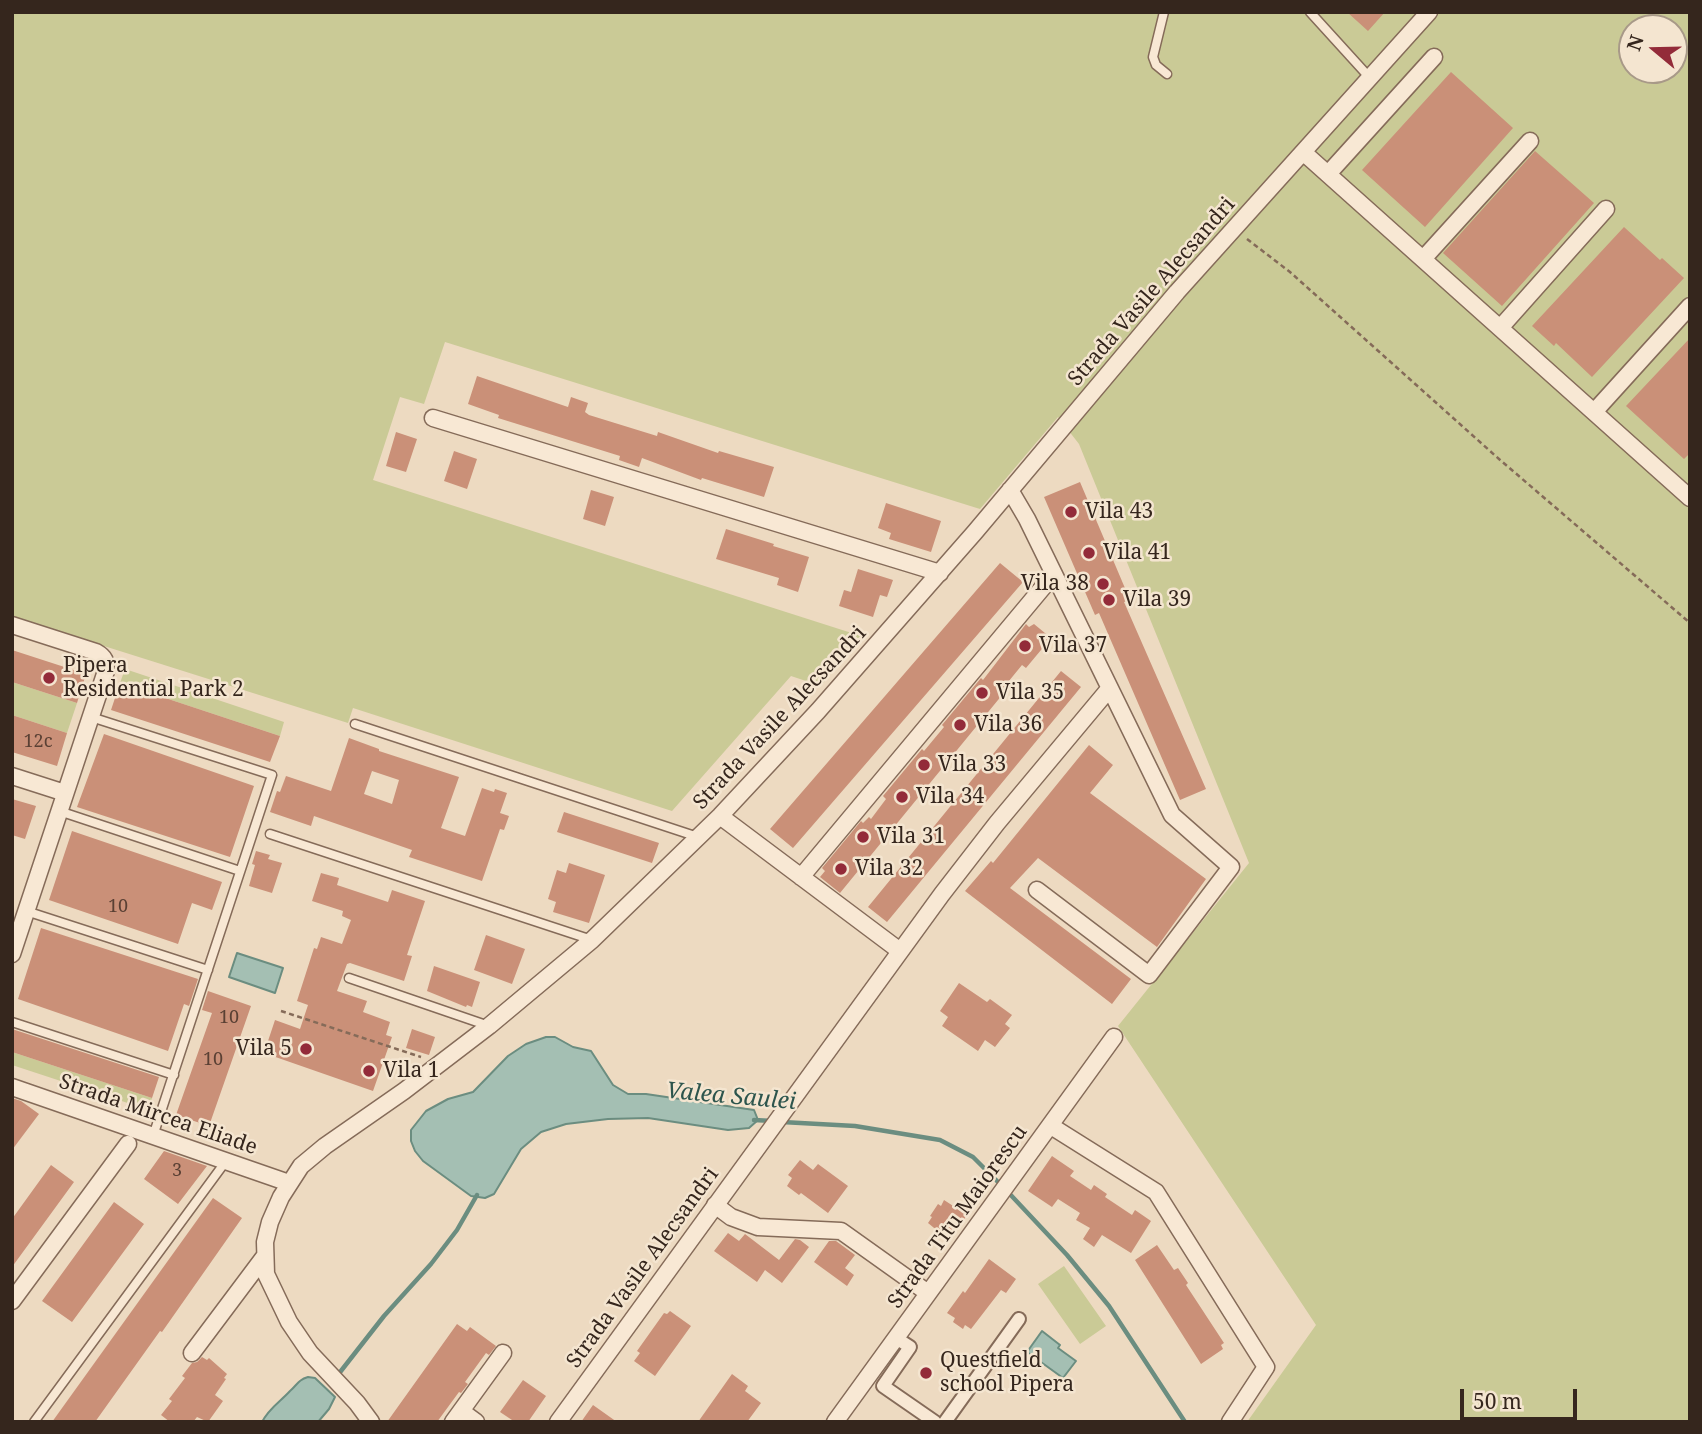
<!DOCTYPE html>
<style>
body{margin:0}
#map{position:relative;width:1702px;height:1434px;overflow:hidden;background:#eddac1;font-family:"Noto Serif",serif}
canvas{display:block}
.frame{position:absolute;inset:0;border:14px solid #35261d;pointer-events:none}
.north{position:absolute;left:1618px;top:14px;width:70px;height:70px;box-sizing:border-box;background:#f4e5d0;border:2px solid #a89988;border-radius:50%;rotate:289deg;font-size:19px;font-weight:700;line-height:28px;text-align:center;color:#35261d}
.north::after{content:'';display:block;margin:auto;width:24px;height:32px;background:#932b39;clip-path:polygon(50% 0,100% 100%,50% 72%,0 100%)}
.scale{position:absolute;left:1460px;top:1389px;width:117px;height:32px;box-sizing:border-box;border:4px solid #35261d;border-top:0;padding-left:9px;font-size:21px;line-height:24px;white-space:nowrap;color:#35261d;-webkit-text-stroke:5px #f4e5d0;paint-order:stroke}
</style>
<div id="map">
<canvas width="1702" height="1434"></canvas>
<div class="frame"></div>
<div class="north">N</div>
<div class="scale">50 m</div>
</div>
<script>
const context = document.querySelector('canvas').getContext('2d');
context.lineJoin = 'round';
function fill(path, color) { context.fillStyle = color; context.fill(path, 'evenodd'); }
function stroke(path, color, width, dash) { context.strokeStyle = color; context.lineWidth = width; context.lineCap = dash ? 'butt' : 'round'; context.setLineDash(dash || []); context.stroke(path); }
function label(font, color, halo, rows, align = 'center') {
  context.font = font + ' "Noto Serif",serif'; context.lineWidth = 5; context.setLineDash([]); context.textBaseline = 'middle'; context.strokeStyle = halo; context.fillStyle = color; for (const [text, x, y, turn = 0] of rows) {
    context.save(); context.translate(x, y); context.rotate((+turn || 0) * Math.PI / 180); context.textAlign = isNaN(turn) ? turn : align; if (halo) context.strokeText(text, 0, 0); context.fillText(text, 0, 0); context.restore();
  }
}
const green = new Path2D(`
 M12,12h1678v1410h-443l69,-97 -198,-299 131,-163 -170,-419 -21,-27 -78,92 -535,-167 -21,62 -24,-7 -27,83 488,156 -40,50 -30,-10 -119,135 -319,-103 -5,15 -336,-106zM1632,28h42v42h-42z
 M125,669l159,53 -4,14 -160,-53z
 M12,682l65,21 -10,30 -55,-18z
 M12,1052l140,46 -3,12 -137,-45z
 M1064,1266l42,60 -26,18 -42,-60z`);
const water = new Path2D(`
 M237,953l46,15 -8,25 -46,-16z
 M546,1037h9l18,10 18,4 22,34 15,9h18l108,16 4,10 -9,8 -21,2 -80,-12 -40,1 -42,5 -25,8 -20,17 -27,45 -9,4 -14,-2 -48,-35 -8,-10 -4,-10v-11l15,-19 22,-12 25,-7 35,-36 18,-12z
 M1042,1331l18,14 -2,3 18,13 -13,17 -36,-26z
 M308,1377l7,1 20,19 -6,12 -11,13h-56c7,-14 18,-20 28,-31 8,-7 8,-11 18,-14z`);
const stream = new Path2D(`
 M754,1120l19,1
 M782,1122l73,4 85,14 33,17 28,28
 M1007,1191l60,64 42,51 76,116
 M337,1376l47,-60 47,-52 26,-34 20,-35`);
const building = new Path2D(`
 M1347,12h38l-17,19z
 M1451,72l62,56 -88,99 -63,-57z
 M1535,151l59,52 -92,103 -59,-53z
 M1624,227l36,33 2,-2 22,20 -92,99 -36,-34 -2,3 -22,-20z
 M1690,338v115l-6,6 -58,-53z
 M477,376l88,30 3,1 3,-10 17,6 -3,9 4,3 68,21 1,-4 60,21 1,-2 55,16 -10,30 -62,-19 -1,2 -59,-22 -3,9 -20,-7 1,-4 -122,-38 1,-3 -31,-11z
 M396,432l21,7 -11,33 -20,-6z
 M454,451l23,8 -10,30 -23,-8z
 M1080,482l50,118 -6,2 82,187 -26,11 -81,-187 -4,2 -51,-118z
 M591,490l23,7 -9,29 -22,-7z
 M886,503l55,18 -10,31 -42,-13 2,-6 -13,-5z
 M726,529l48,15 -1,2 36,11 -11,35 -21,-7 2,-7 -63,-19z
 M1000,563l23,19 -230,266 -23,-19z
 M858,569l35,11 -6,17 -7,-2 -7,22 -34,-11 5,-16 7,2z
 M1026,624l3,3 5,-3 17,14 -25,30 -4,-3 -18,22 3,2 -167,204 -20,-16 5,-6 -3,-3 39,-47 2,2 6,-6 2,2 15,-20 -3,-3 39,-47 2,2 20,-24 -2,-2 39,-47 2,2z
 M12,650l74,24 -9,29 -65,-21z
 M1061,671l20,16 -194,235 -19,-15z
 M120,683l160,53 -10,26 -159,-52z
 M12,715l55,18 -10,33 -45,-14z
 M104,734l150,52 -24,71 -153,-50z
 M349,738l30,11v2l80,26 -18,51 24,8 17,-48 12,4 1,-3 12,4 -7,20 9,3 -5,14 -4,-1 -18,52 -73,-24 3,-7 -98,-34 -3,10 -41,-14 7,-21 3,1 6,-16 45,15zM372,771l27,9 -7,24 -28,-10z
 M1089,745l24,20 -23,28 116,86 -49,68 -119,-89 -28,30 121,91 -19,25 -147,-113 26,-30 2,2z
 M12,799l24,7 -11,33 -13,-4z
 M564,812l95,31 -7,20 -95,-31z
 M72,831l150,51 -10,28 -20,-7 -14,41 -129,-44z
 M256,851l14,4 -2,4 14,4 -10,30 -23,-7 6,-21 -3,-1z
 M569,863l36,12 -16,48 -36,-11 3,-10 -8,-3 9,-29 9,3z
 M321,873l18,5 -2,7 51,17 4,-12 33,11 -18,54 5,1 -8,25 -54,-18 -3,1 -10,27 30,10 -4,11 27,10 -4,13 6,2 -19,54 -109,-38 11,-33 25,9 8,-24 -11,-4 17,-53 3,1 4,-12 21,7 9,-24 -9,-4 1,-5 -31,-10z
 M41,928l157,51 -9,27 -5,-2 -16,47 -150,-52z
 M486,935l39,14 -13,35 -38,-14z
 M434,966l46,16 -8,25 -5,-2 -1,2 -39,-16z
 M959,983l28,19 3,-3 22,16 -7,9 5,4 -15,19 -10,-7 -7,11 -36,-25 6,-9 -8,-6z
 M208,991l43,15 -42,120 -33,-11 36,-102 -10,-3z
 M12,1029l147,48 -7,21 -140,-46z
 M412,1029l23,8 -6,18 -23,-7z
 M12,1098l9,3 18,13 -27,36z
 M164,1151l43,15 -29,38 -34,-25z
 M1052,1156l22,15 -4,5 21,14 3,-5 13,9 -2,3 27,18 3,-5 16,11 -20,32 -29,-18 -8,12 -11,-8 7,-11 -14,-8 4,-7 -22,-14 -6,8 -24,-16z
 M800,1160l13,10 5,-6 30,22 -20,27 -27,-20 -2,2 -12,-9 5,-8 -4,-3z
 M51,1165l23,17 -62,85v-48z
 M213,1198l29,20 -80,114 -2,-1 -65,91h-43z
 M944,1200l23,15 -17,26 -22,-18 4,-6 -2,-1 8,-12 3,2z
 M114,1202l30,22 -72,98 -30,-21z
 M728,1233l11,8 6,-7 34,26 16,-21 5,1 9,7 -27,36 -17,-13 -8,12 -43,-31z
 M829,1241h7l19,14 -10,13 9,7 -7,11 -33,-24z
 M1157,1245l17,25 4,-2 10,15 -2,2 38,58 -3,2 2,4 -22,15 -66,-104z
 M989,1259l27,20 -10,14 -5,-3 -30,39 -6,-4 -2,4 -10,-7 2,-4 -8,-5 16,-22 2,2z
 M670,1311l21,15 -36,50 -21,-15 6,-8 -3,-2 27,-38 3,1z
 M457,1324l10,7 3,-4 26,19 -7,9 -3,-2 -21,29 3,2 -7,9 -2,-1 -22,30h-50z
 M202,1357l5,3 2,-2 18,16 -3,4 2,1 -11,16 8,6 -15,21 -11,-5 -4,5h-23l-9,-7 11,-14 -3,-2 16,-21 -3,-2 10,-13 5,-1z
 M732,1374l16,12 -3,5 16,12 -14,19h-49z
 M523,1380l23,16 -18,26h-13l-15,-10z
 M593,1405l24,17h-36z`);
const path = new Path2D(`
 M1247,239l43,33 209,187 191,164
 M281,1011l140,46`);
const service = new Path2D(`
 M1164,12l-11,45 3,8 11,9
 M1310,12l60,66
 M91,717l181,58 -119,361
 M355,724l343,113
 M59,811l181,60
 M270,834l322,106
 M26,911l182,59
 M349,978l140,48
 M12,1022l162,53
 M34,1422l192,-261`);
const pedestrian = new Path2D(`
 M896,1338l14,9 -27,39 52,36
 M945,1422l74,-103`);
const minor = new Path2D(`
 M1303,152l387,346
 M1328,174l106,-117
 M1423,259l107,-118
 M1500,328l106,-119
 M1594,412l96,-106
 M433,418l507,155
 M1010,490l17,29 145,296 59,52 -82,108 -112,-85
 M12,625l84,27c9,5 10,9 10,19l-94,283
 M12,776l53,17
 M720,816l180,135
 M801,877l253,-303
 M12,1087l277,96
 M1051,1126l105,66 110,175 -36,55
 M715,1205l16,12 27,10 83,4 87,62
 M12,1301l116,-157
 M192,1353l72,-96
 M461,1411l15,11
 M371,1422l-14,-19 -47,-50 -21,-31 -23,-48 -1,-32 5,-20 11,-25 20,-31 24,-20 79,-55 85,-65 103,-86 128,-124 98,-105 157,-179 202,-240 252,-280
 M453,1422l50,-69
 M558,1422l384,-528 55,-71 112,-134
 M835,1422l279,-385`);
const markers = [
 [1071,512,7,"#932b39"],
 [1089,553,7,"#932b39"],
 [1103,584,7,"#932b39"],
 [1109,600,7,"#932b39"],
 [1025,646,7,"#932b39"],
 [49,678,7,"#932b39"],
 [982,693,7,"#932b39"],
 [960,725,7,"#932b39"],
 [924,765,7,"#932b39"],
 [902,797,7,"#932b39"],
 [863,837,7,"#932b39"],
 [841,869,7,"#932b39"],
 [306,1049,7,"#932b39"],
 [369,1071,7,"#932b39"],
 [926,1373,7,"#932b39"]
];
const numberNames = [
 ["12c",38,742],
 ["10",118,907],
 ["10",229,1018],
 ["10",213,1060],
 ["3",177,1171]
];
const streetNames = [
 ["Strada Vasile Alecsandri",1152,292,-49],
 ["Strada Vasile Alecsandri",780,718,-47],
 ["Strada Mircea Eliade",158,1115,19],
 ["Strada Titu Maiorescu",958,1217,-54],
 ["Strada Vasile Alecsandri",643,1268,-54]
];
const poiNames = [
 ["Vila 43",1085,512],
 ["Vila 41",1103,553],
 ["Vila 38",1089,584,"right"],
 ["Vila 39",1123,600],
 ["Vila 37",1039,646],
 ["Pipera",63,666],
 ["Residential Park 2",63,690],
 ["Vila 35",996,693],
 ["Vila 36",974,725],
 ["Vila 33",938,765],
 ["Vila 34",916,797],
 ["Vila 31",877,837],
 ["Vila 32",855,869],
 ["Vila 5",292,1049,"right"],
 ["Vila 1",383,1071],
 ["Questfield",940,1361],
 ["school Pipera",940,1385]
];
const waterNames = [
 ["Valea Saulei",731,1097,5]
];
fill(green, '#caca96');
fill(water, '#a4bfb3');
stroke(water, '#6b8d80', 2);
stroke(stream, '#6b8d80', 4.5);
fill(building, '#ca9078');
stroke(service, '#856b59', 11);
stroke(pedestrian, '#856b59', 16);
stroke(minor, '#856b59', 19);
stroke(path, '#856b59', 2.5, [5, 3.5]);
stroke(service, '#f8e8d4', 8);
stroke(pedestrian, '#f8e8d4', 12);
stroke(minor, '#f8e8d4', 16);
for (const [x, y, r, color] of markers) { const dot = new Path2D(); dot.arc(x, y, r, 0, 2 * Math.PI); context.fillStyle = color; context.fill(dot); stroke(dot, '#f4e5d0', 2.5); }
label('18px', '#5a4034', null, numberNames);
label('21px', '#35261d', '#f4e5d0', streetNames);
label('21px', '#35261d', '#f4e5d0', poiNames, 'left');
label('italic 23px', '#2d554d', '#f4e5d0', waterNames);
</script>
